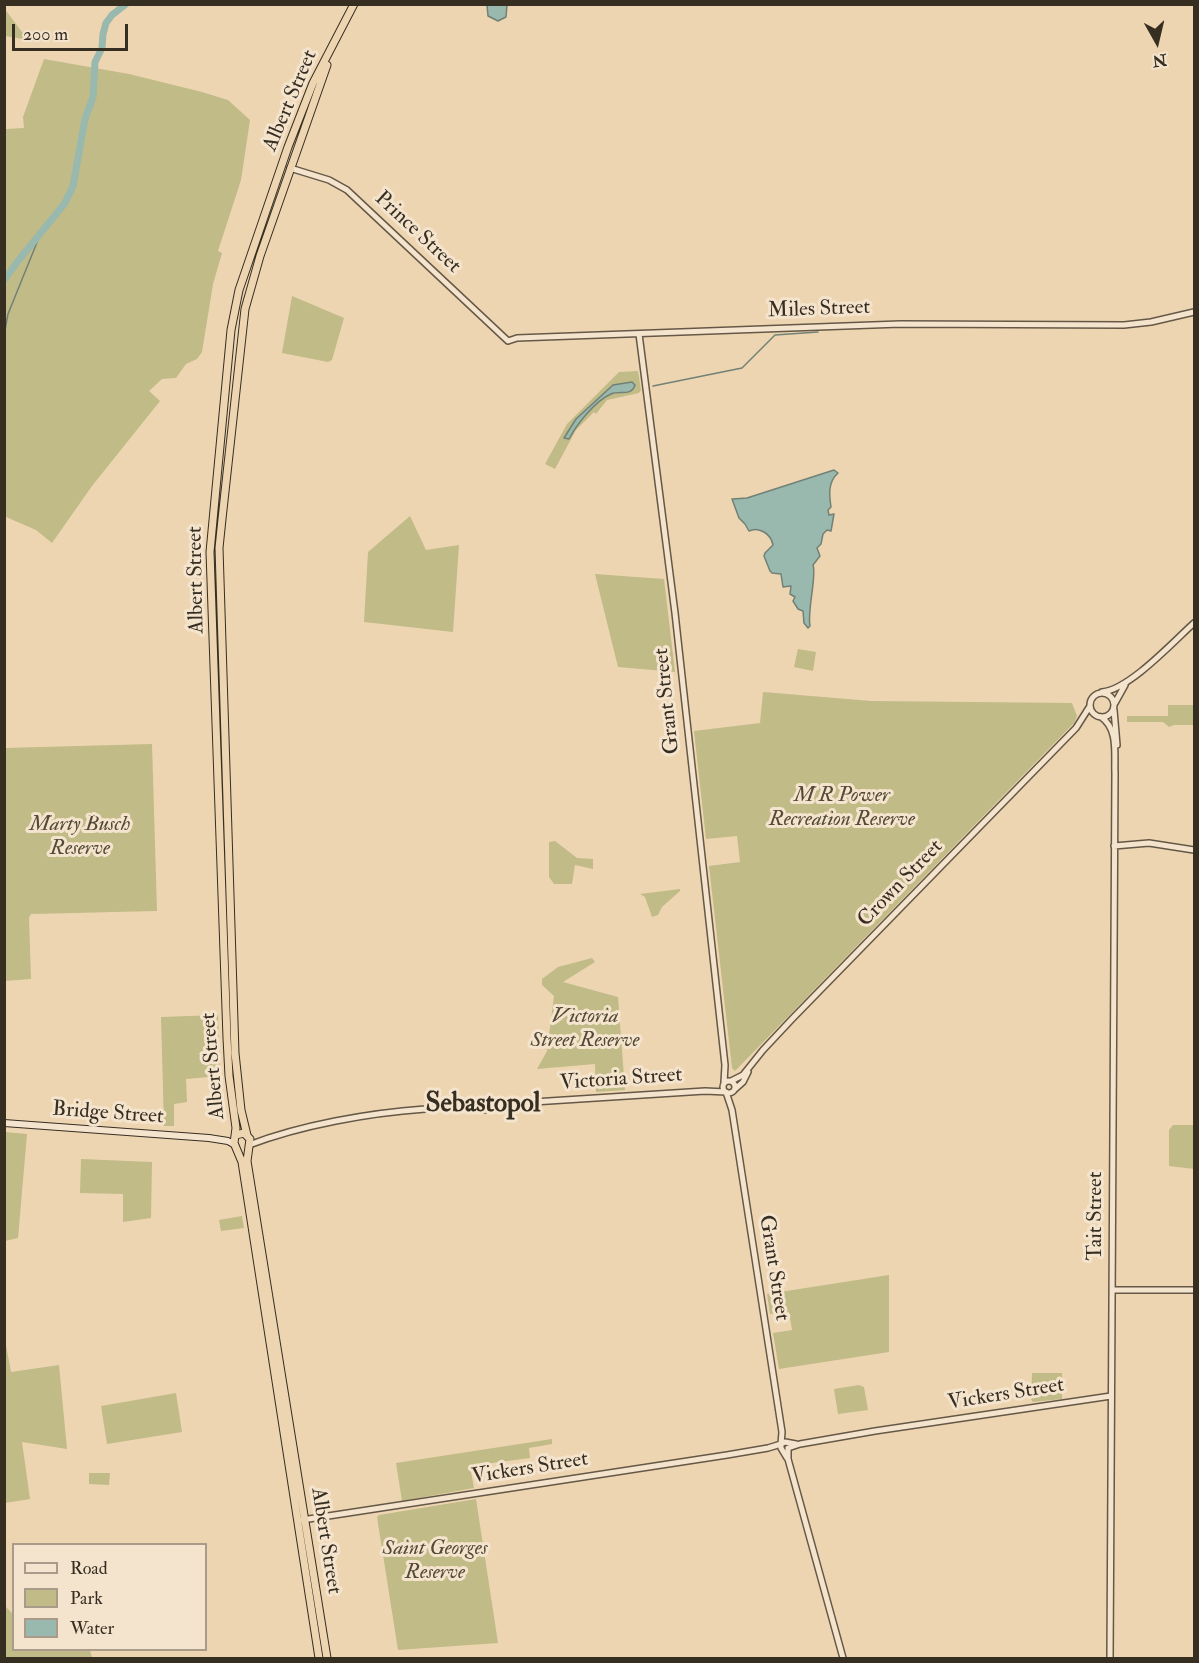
<!DOCTYPE html>
<style>
body{margin:0}
#map{position:relative;width:1199px;height:1663px;overflow:hidden;background:#eed5b2;font-family:"IM FELL Double Pica",serif}
canvas{display:block}
.frame{position:absolute;inset:0;border:6px solid #372e22;pointer-events:none}
.legend{position:absolute;left:12px;top:1543px;width:195px;height:108px;box-sizing:border-box;background:#f4e4cd;border:2px solid #a89b89;margin:0;padding:8px 10px;list-style:none;font-size:18px;color:#372e22}
.legend li{display:flex;align-items:center;gap:12px;height:30px}
.legend b{width:30px;border:2px solid #a89b89}
.north{position:absolute;left:1127px;top:12px;width:60px;height:60px;-webkit-text-stroke:4px #f4e4cd;paint-order:stroke;rotate:172deg;font-size:16px;font-weight:700;line-height:24px;text-align:center;color:#372e22}
.north::after{content:'';display:block;margin:auto;width:21px;height:27px;background:#372e22;clip-path:polygon(50% 0,100% 100%,50% 72%,0 100%)}
.scale{position:absolute;left:12px;top:24px;width:116px;height:27px;box-sizing:border-box;border:3px solid #372e22;border-top:0;padding-left:8px;font-size:18px;line-height:21px;white-space:nowrap;color:#372e22;-webkit-text-stroke:4px #f4e4cd;paint-order:stroke}
</style>
<div id="map">
<canvas width="1199" height="1663"></canvas>
<div class="frame"></div>
<ul class="legend">
<li><b style="height:8px;background:#f4e4cd"></b>Road</li>
<li><b style="height:16px;background:#c0bb87"></b>Park</li>
<li><b style="height:16px;background:#99b8ae"></b>Water</li>
</ul>
<div class="north">N</div>
<div class="scale">200 m</div>
</div>
<script>
const context = document.querySelector('canvas').getContext('2d');
context.lineJoin = 'round';
function fill(path, color) { context.fillStyle = color; context.fill(path, 'evenodd'); }
function stroke(path, color, width, dash) { context.strokeStyle = color; context.lineWidth = width; context.lineCap = dash ? 'butt' : 'round'; context.setLineDash(dash || []); context.stroke(path); }
function label(font, color, halo, rows, align = 'center') {
  context.font = font + ' "IM FELL Double Pica",serif'; context.lineWidth = 6; context.setLineDash([]); context.textBaseline = 'middle'; context.strokeStyle = halo; context.fillStyle = color; for (const [text, x, y, turn = 0] of rows) {
    context.save(); context.translate(x, y); context.rotate((+turn || 0) * Math.PI / 180); context.textAlign = isNaN(turn) ? turn : align; if (halo) context.strokeText(text, 0, 0); context.fillText(text, 0, 0); context.restore();
  }
}
const green = new Path2D(`
 M4,8l18,24 13,9 -30,-5z
 M44,59l85,15 73,18 26,8 22,20 -9,60 -23,71 4,2 -9,31 -11,68 -5,7 -11,5 -10,14 -14,1 -13,12 11,10 -68,85 -40,57 -16,-13 -30,-13 -2,1 1,-389 19,-1 -1,-11z
 M292,296l52,22 -12,42 -4,2 -46,-9z
 M638,371l3,19 -2,3 -32,7 -11,14 -2,-2 -18,18 -21,39 -10,-5 22,-40 52,-52z
 M410,516l16,34 33,-5 -6,87 -89,-10 4,-70z
 M595,574l69,5 11,93 -57,-5z
 M798,649l18,3 -3,19 -19,-4z
 M763,692l108,9 201,2 5,13 -3,7 -339,348 -3,-3 -23,-202 31,-4 -3,-26 -31,3 -12,-108 66,-8z
 M1168,705h26v20h-20l-5,2 -6,-5h-36v-6h41z
 M152,744l5,167 -126,3 -2,4 2,61 -26,2v-233z
 M555,841l22,17 16,1v10l-18,-4 -3,19h-18l-5,-7v-35z
 M680,889v2l-18,16 -4,8 -6,2 -7,-20 -5,-3z
 M592,958l3,4 -32,20 55,15 7,93 -29,2 -1,-28 -58,5 10,-18 7,-55 -12,-11v-6l16,-12z
 M218,1015l2,61 -34,3 1,23 -13,2v22h-10l-3,-109z
 M1173,1125h21v44l-25,-3v-36z
 M5,1132l22,2 -9,104 -13,3z
 M81,1159l71,3 -1,56 -28,4v-28l-43,-1z
 M242,1216l2,12 -23,3 -2,-11z
 M889,1275v77l-110,17 -6,-36 19,-3 -3,-18 -19,2 -3,-20z
 M4,1334l7,38 48,-7 8,84 -45,-7 8,57 -25,4z
 M1032,1373h30v26l-29,3 -2,-3z
 M859,1385l5,2 4,23 -30,4 -4,-25z
 M176,1393l6,39 -75,12 -6,-38z
 M552,1439v5l-23,4 1,10 -60,8 4,22 -72,13 -6,-38z
 M89,1473h21l-1,12 -20,-1z
 M476,1499l22,144 -100,7 -21,-133 2,-2z
 M4,1605l9,9 1,36h76l2,8h-87z`);
const water = new Path2D(`
 M487,5h20l-1,12 -8,4 -10,-5z
 M632,382l3,3c-4,12 -15,5 -24,9 -16,7 -34,30 -42,45l-5,-1 12,-19 37,-34z
 M834,470l4,3c-10,9 -9,21 -7,34l-3,3 1,5 5,-1 -3,17 -4,-1 -4,4 -2,10 -4,4 3,8 -7,9c4,10 -6,46 -3,61l-2,2 -4,-5 -1,-12 -5,-2 -5,-8 2,-4 -5,-3 1,-8 -8,1 -2,-13 -9,-1 -2,-2 -6,-15 1,-3 8,-8c-2,-11 -14,-19 -24,-14l-4,-7 -6,-6 -7,-19 15,-1z`);
const stream = new Path2D(`
 M4,348l1,-18 3,-16 32,-79
 M653,386l89,-18 33,-33 43,-3`);
const river = new Path2D(`
 M4,280l14,-19 47,-58 8,-17 12,-67 8,-22 2,-35 7,-14 1,-14 3,-11 6,-8 14,-11`);
const tertiary = new Path2D(`
 M290,168l39,12 18,10 161,151 9,-3 27,-1 356,-13 224,1 27,-3 43,-10
 M639,334l36,279 50,452 -1,18
 M1102,692c27,-2 72,-51 92,-69
 M1090 705a12 12 0 1 1 24 0a12 12 0 1 1-24 0Z
 M1115,703l10,-18
 M1114,710l3,35
 M1101,717c18,12 13,38 14,56l-5,885
 M1114,846l35,-3 45,7
 M723 1087a6 6 0 1 1 12 0a6 6 0 1 1-12 0Z
 M731,1081l12,-6 20,-25 30,-32 283,-290 14,-22
 M734,1090l9,-8 5,-10
 M726,1092l6,18 50,322 -1,12
 M487,1109l2,-4 -2,-4 -4,-1 -4,1 -1,7 6,2 18,-6 203,-13 21,1
 M249,1145c52,-20 120,-32 176,-36 18,-2 36,-4 54,0
 M1112,1290h82
 M788,1448l12,-4 75,-13 236,-35
 M788,1449v10l55,199
 M787,1458l-6,-10v-4l4,-2 11,2
 M302,1520l425,-65 41,-7 13,-4`);
const secondary = new Path2D(`
 M4,1123l205,15 19,3 7,4`);
const trunk = new Path2D(`
 M236,1135l8,-2 6,6 -3,22 80,497
 M247,1135l-6,-25 -6,-57 -16,-505 3,-29 23,-210 15,-53 67,-191
 M319,1658l-77,-496 -8,-19 2,-15 -7,-52 -2,-38 -17,-486 21,-222 8,-40 49,-143 25,-64 41,-79`);
const streetNames = [
 ["Albert Street",291,101,-67],
 ["Prince Street",417,233,43],
 ["Miles Street",819,310,-2],
 ["Albert Street",197,580,-91],
 ["Grant Street",668,701,-96],
 ["Crown Street",901,884,-46],
 ["Albert Street",214,1066,-95],
 ["Victoria Street",621,1080,-4],
 ["Bridge Street",108,1114,4],
 ["Tait Street",1096,1216,-90],
 ["Grant Street",773,1268,81],
 ["Vickers Street",1006,1395,-9],
 ["Vickers Street",530,1469,-9],
 ["Albert Street",325,1541,81]
];
const parkNames = [
 ["M R Power",842,796],
 ["Recreation Reserve",842,820],
 ["Marty Busch",80,825],
 ["Reserve",80,849],
 ["Victoria",585,1017],
 ["Street Reserve",585,1041],
 ["Saint Georges",435,1549],
 ["Reserve",435,1573]
];
const districtNames = [
 ["Sebastopol",483,1105]
];
fill(green, '#c0bb87');
fill(water, '#99b8ae');
stroke(water, '#728176', 1.5);
stroke(stream, '#728176', 1.5);
stroke(river, '#99b8ae', 7);
stroke(tertiary, '#655846', 8);
stroke(secondary, '#372e22', 8);
stroke(trunk, '#372e22', 9);
stroke(tertiary, '#f4e4cd', 5);
stroke(secondary, '#f4e4cd', 6);
stroke(trunk, '#eed5b2', 7);
label('21px', '#372e22', '#f4e4cd', streetNames);
label('italic 21px', '#524a36', '#f4e4cd', parkNames);
label('bold 27px', '#372e22', '#f4e4cd', districtNames);
</script>
